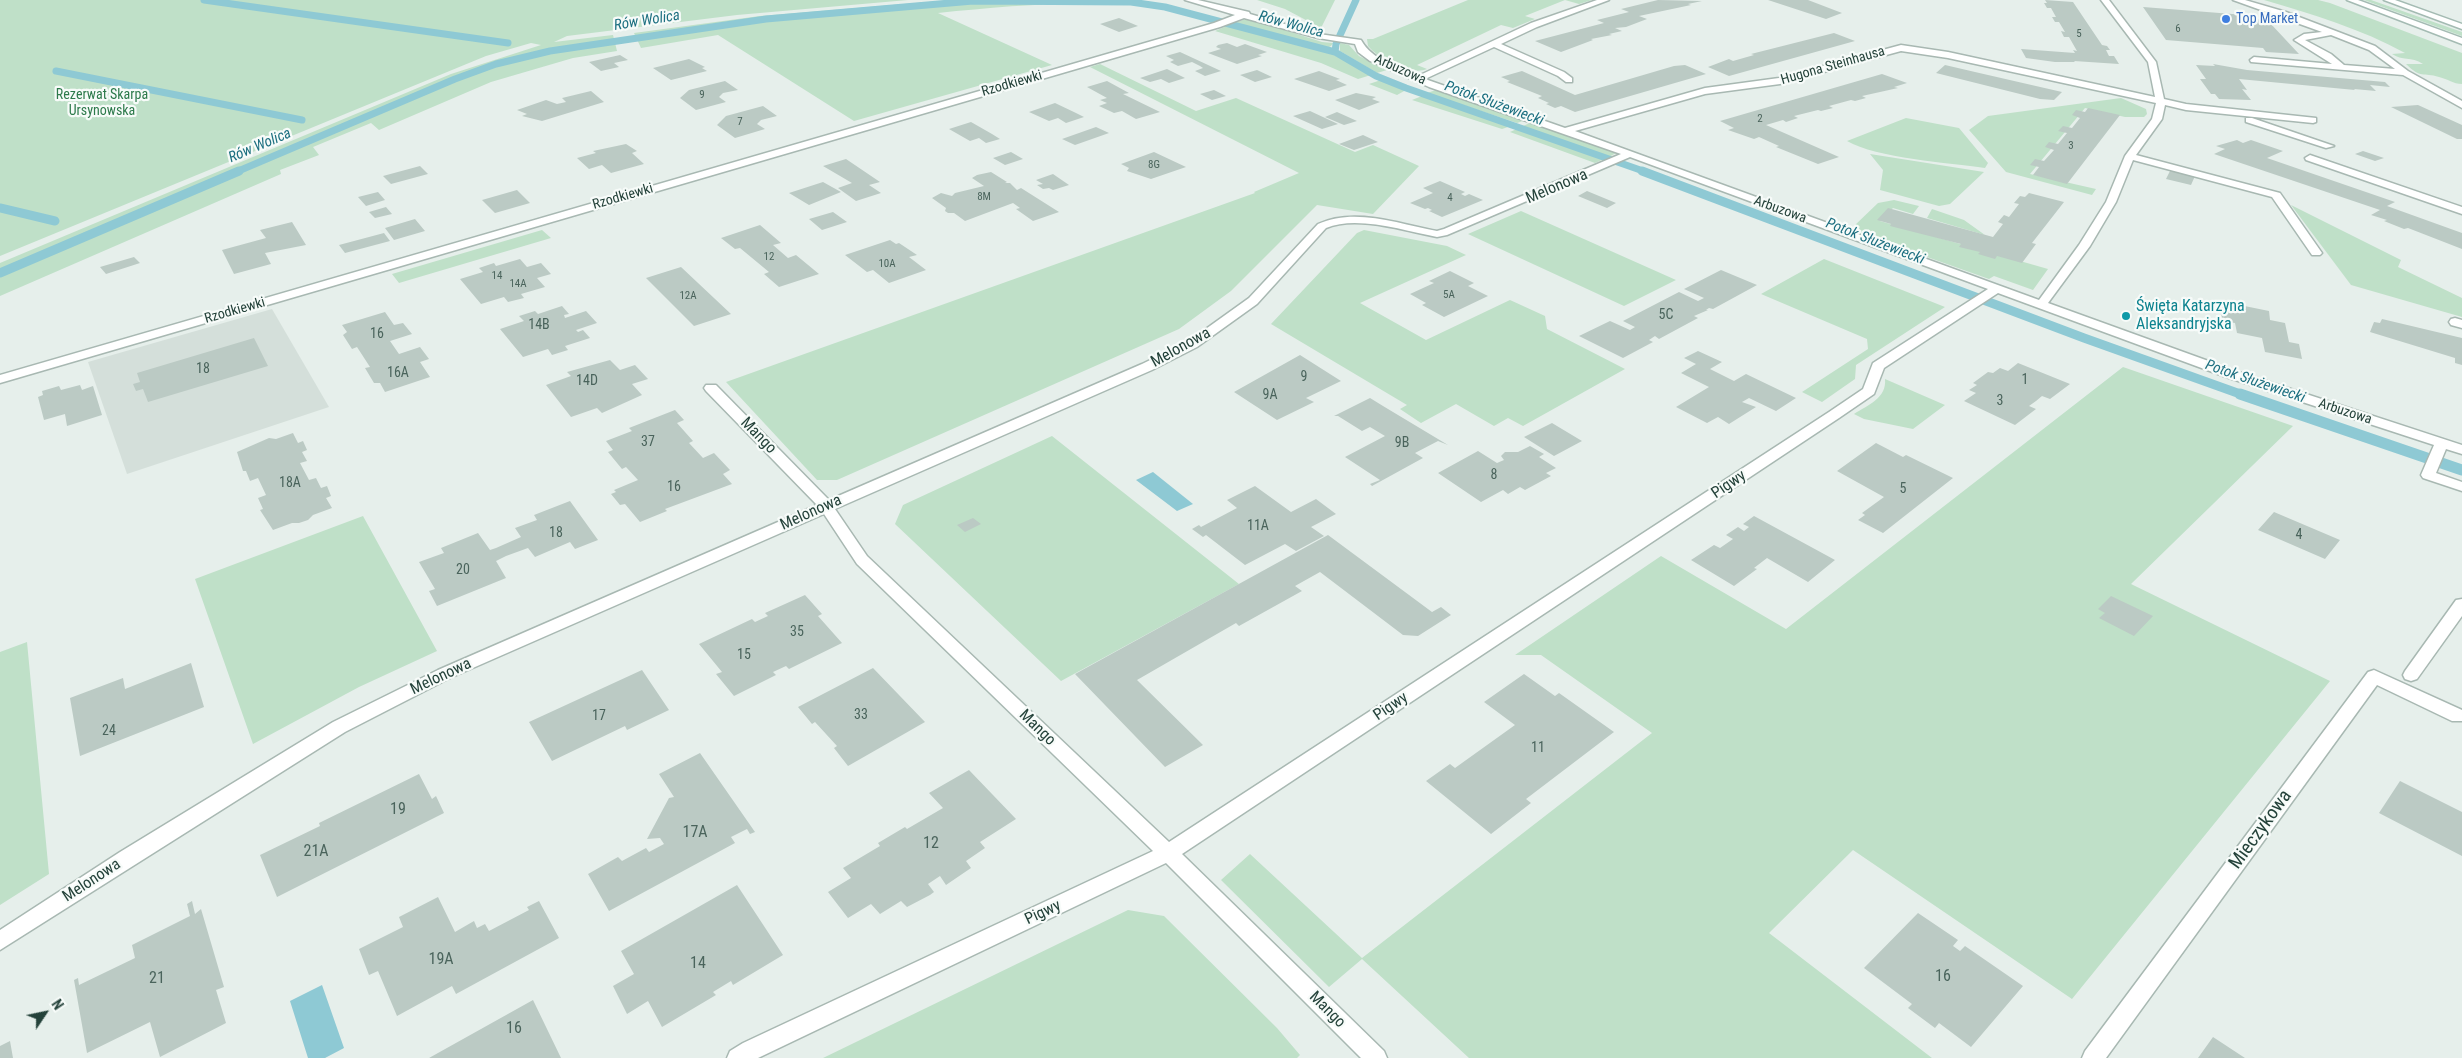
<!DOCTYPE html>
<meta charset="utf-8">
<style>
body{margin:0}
#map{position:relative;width:2462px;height:1058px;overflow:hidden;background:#e6efeb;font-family:"Roboto Condensed",sans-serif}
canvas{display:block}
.north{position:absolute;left:20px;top:988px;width:50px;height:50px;-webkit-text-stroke:4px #f7fbf9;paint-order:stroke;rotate:56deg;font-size:14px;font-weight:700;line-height:20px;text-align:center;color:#24423a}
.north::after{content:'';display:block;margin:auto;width:18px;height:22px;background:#24423a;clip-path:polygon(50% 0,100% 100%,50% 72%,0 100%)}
</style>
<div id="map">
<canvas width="2462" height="1058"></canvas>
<div class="north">N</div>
</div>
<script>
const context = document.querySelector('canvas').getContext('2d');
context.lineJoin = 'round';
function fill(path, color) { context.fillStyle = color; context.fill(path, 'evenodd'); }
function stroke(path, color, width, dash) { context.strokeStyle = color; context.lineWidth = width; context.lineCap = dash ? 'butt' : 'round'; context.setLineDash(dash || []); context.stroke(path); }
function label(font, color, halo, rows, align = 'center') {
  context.font = font + ' "Roboto Condensed",sans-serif'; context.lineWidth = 4.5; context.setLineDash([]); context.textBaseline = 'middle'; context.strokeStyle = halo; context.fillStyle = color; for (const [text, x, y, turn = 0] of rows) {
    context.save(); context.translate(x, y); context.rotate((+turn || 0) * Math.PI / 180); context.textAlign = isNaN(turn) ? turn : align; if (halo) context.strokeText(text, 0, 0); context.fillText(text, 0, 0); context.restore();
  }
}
const built = new Path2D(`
 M272,309l57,98 -202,67 -39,-112z`);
const green = new Path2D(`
 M0,0h908l-171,15 -170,21 -13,6 59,-7 4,16 -44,7 -82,24 -112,48 -8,-7 -58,24 6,8 -39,15 1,4 -281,122v-33l451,-189 90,-29 -10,-2 -45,13 -486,200z
 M952,0h185l8,6c-68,-6 -139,0 -207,7l114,52 -198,56 -136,-86 -77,13 -7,-15 126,-17z
 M1257,0h78l-14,28 -36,-19z
 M1468,0h124l-13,4 -14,-4 -40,16 10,3 -22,9 -12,-3 -84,40 10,4c-17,7 -48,-10 -59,-23l-1,-7h6z
 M2264,0h54l12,3 132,50v31c-9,0 -14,-5 -23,-7 -16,-5 -18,2 -33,-13h17c-12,-8 -21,-3 -31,-10l13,-1c-43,-24 -94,-39 -141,-53z
 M2364,0h7l91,32v4z
 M1243,20h10l69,22 11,1 -2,3 -6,3 -90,-26z
 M1232,24l93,26 46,25 -13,4 -37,-16 -106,-32z
 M1340,43l9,2 10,11 28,14 -10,3 -37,-22z
 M1100,64l96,47 40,-13 119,54 18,-7 46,21 -46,48 -56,-9 -86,86 -52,38 -342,151h-20l-91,-98 529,-189 -1,-1 45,-19 -209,-106z
 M1381,80l25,10 -9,5 -28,-11z
 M1436,90l3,1 84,30 -6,2 -90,-30z
 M1422,96l89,30 -9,3 -90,-29z
 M2121,98l25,11 1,5 -3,3h-19l-40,-9 -55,66 66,15 -4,6 -86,-23 -37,-42 19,-14z
 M1906,118l53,10 29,35 -3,5c-35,-5 -109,-10 -138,-27z
 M1530,123l86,30 -7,4 -86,-31z
 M1519,128l85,31 -9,4 -85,-31z
 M1870,154l114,18 -34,32 -11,2 -59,-16 3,-20z
 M1894,200l25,6 -6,8 -20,-6 -13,13 168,48 -15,21 -39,-14 -5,3 -135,-48v-5l24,-23z
 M2291,205l110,55 -3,7 64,31v19l-111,-32z
 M1932,209l32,11 21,15 -58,-17z
 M1521,211l155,69 -52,26 -156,-72z
 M542,230l9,8 -152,45 -7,-9z
 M1364,230l83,16 19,9 -106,48 66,37 84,-40 35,16 2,13 78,40 -102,57 -15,-8 -14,8 -38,-22 -35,19 -21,-14 7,-4 -136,-81 86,-91z
 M1824,259l121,48 -89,58 -1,14 -33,23 -20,-10 66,-43 -1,-10 -106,-45z
 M2123,367l170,59 -162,158 199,97 -258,318 -219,-149 -84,83 163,125h-463l-107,-99 -33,28 -108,-107 29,-26 112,104 290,-225 -111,-78h-26l146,-99 125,73z
 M1885,379l60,26 -32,24 -49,-10 -10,-5c14,-9 33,-16 31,-35z
 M1052,436l187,148 -178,97 -166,-157 8,-19z
 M363,516l74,135 -78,36 -106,57 -58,-165z
 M27,642l22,232 -49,31v-253z
 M1128,910l36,6 113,112 23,27 -3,3h-474z`);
const water = new Path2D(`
 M1153,472l40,32 -16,7 -41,-31z
 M322,985l22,63 -19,10h-17l-18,-57z`);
const streamFar2 = new Path2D(`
 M204,0l304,43
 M1356,0l-20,44 -1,8 41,24 30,12 240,84
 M56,71l246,49
 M236,172l219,-93 41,-15 54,-13 216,-32 207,-18 158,1 34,5 170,45`);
const streamFar1 = new Path2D(`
 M1642,171l442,167 159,57
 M0,208l55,13
 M0,273l239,-102`);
const stream = new Path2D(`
 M2240,394l222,76`);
const building = new Path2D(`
 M1658,0l44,1 -14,3 3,1 -52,11 8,3 -21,8 -11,1 7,3 -13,3 3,1 -21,4 2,1 -32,12 -26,-11 69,-18 -7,-3 32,-8 -8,-3z
 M1768,0h40l34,13 -16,6z
 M2045,0l28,2 29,43 5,1 3,4h-4l3,6h5l5,8 -45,-3 1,1h-20l-29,-4 -5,-9 54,4 -2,-3 4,1 -8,-14h-5l-3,-6 4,1 -6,-10h-4l-3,-5h4l-5,-9h-4l-3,-5h3z
 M2143,7l102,8 25,8 29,31 -33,-2 -3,-4 -97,-8z
 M1119,18l19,8 -19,6 -19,-8z
 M1834,33l21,8 -126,35 -21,-9 21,-8 4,2 21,-6 -3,-1z
 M1227,43l10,4 8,-3 22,8 -9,3 4,1 -25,8 -29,-11 13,-4 -5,-2 2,-2z
 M1180,52l41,19 -16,5 -10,-5 8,-3 -3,-2 -8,-4 -14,4 -8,-4 4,-2 -8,-4z
 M620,55l8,5 -14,3 5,4 -18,4 -12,-9z
 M689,59l16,8 -3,1 5,3 -36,9 -18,-12z
 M2213,64l34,6 138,12 5,5 -20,-2 6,6 -22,-2 1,1 -116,-11 8,11 -5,-1 9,11 -32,-1 -4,-5h-4l-11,-15h6l-10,-14 19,1z
 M1685,65l21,9 -131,38 -14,-6 -6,2 -9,-4 3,-1 -11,-5 4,-2 -35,-14 3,-1 -9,-4 21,-6 53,24 99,-29z
 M1945,65l30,7 87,20 -8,8 -14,-1 -104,-26z
 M1167,69l18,9 -16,5 -8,-4 -11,3 -10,-4z
 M1257,70l15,7 -17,5 -15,-7z
 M1319,71l21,8 -4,1 11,5 -18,6 -35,-12z
 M1882,74l25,9 -13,4 4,1 -36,8 4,2 -11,3 -4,-1 -22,6 4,2 -12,3 -3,-1 -24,6 4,2 -12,4 -3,-2 -17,5 73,32 -21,7 -42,-17 3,-1 -20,-9 -5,2 -26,-9 6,-2 -14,-7z
 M725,81l13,9 -15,3 -4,4 7,5 -30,8 -16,-12 9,-8z
 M1107,81l22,12 -6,1 37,18 -24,7 -14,-8 -8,2 -15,-7 8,-3 -7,-3 7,-2 -20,-11z
 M1214,90l12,6 -14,4 -12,-6z
 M591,91l13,11 -62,19 -20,-5 5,-2 -10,-4 29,-10 11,4 9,-2 -4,-4z
 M1356,93l20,4 -4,2 8,3 -21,8 -24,-10z
 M1055,103l21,10 8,4 -18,6 -8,-5 -9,3 -20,-9z
 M2418,105l44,20v14h-5l-66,-32z
 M763,106l14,10 -16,4 -4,4 8,5 -30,9 -18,-13 9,-9z
 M2088,108l32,7 -53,69 -34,-9 6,-8 -9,-2 5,-6 9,2 10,-11 -9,-3 4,-5 9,2 9,-11 -9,-2 5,-5 9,2 8,-10 -8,-3 4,-5 9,2z
 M1310,111l28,13 -16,5 -29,-13z
 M1337,112l20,9 -13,4 -19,-8z
 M971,122l21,12 8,5 -14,4 -7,-5 -9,3 -21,-12z
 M1096,127l13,6 -34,12 -13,-6z
 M1363,135l15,7 -24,8 -15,-6z
 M2237,140l6,3 8,-3 32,11 -16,7 128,44 -8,4 75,27v16l-54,-21 -4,1 -20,-8 3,-1 -16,-5 9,-5 -166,-56 11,-5 -9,-3z
 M626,144l11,7 -5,2 12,11 -33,9 -9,-8 -13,4 -12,-11 19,-5 -3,-2z
 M2363,151l21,7 -9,3 -20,-7z
 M1011,152l12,7 -18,6 -12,-7z
 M1154,152l32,15 -35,12 -24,-8 2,-3 -8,-4z
 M846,159l34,23 -11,3 12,8 -25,8 -18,-13 14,-5 -29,-17z
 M420,166l8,8 -37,10 -8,-8z
 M2170,171l25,5 -4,9 -25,-6z
 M991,172l16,10 -2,1h5l7,7 4,-2 38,24 -26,9 -17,-12 4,-1 -7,-5 -48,18 -11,-8h-6l-3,-2 1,-3 -14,-10 9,-5 11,3 3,-3 29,-7 -12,-8 5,-3z
 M1053,174l16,11 -16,5 -4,-2 -6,1 -6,-4 6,-1 -7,-4z
 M1440,181l25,11 -4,2 4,2 4,-2 14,6 -41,17 -13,-6 3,-1 -4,-2 -3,1 -15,-6 23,-10 -10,-5z
 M823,182l18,10 -32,13 -20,-12z
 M517,190l13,13 -35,10 -13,-13z
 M1587,191l29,12 -9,5 -29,-12z
 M378,192l7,8 -19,6 -8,-9z
 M2029,193l35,9 -32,41 4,1 -14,19 -25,-7 -2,3 -17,-5 2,-2 -21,-5 2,-3 -71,-18 1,-2 -14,-4 11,-12 105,29 10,-13 -5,-2 6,-7 5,2 10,-13 -5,-1 6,-7 5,1z
 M386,207l6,7 -17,4 -6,-6z
 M833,212l14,10 -25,8 -13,-11z
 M415,219l10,12 -31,9 -9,-12z
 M292,222l14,23 -41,8 6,11 -37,10 -12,-24 44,-12 -6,-8z
 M760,225l21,18 -8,2 15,13 8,-3 23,19 -40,13 -15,-13 5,-2 -29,-24 -5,1 -14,-11z
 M384,233l6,8 -45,12 -6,-8z
 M890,240l6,4 3,-1 18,12 -8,2 17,13 -37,13 -16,-13 -6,2 -22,-17z
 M134,257l6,6 -34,11 -6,-7z
 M520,259l7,8 14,-4 10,11 -14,4 8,9 -24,7 3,4 -16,4 -4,-5 -23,7 -21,-25 23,-7 -4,-4 15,-5 2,3z
 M681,267l50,47 -37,12 -48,-48z
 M1721,270l36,15 -44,24 -4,-1 -3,2h2l-14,6 4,2 -39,21 -4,-3 -6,4 4,2 -30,16 -44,-22 31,-15 20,9 5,-3 -12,-6 56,-29 19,9 6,-3 -20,-9z
 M1450,271l24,12 -6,3 20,10 -44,21 -22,-12 4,-2 -16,-9 24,-11 -5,-2z
 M2220,301l49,10 1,9 15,3 4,19 10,2 3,15 -37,-7 -3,-14 -25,-5 -2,-10 -13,-2z
 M562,306l7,8 -5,1 1,3 21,-7 11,12 -21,7 2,2 5,-2 7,8 -25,8 3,4 -16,5 -4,-6 -25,8 -23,-28 24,-8 -5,-5 16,-5 3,3z
 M385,312l9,13 9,-2 9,11 -22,7 9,13 21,-7 9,12 -9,3 10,15 -45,15 -5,-9h-6l-9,-15 5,-1 -13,-20 -5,2 -9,-14 4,-3 -5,-7z
 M2382,319l80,19v27l-7,-2v-5l-85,-26 4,-10 6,1z
 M254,338l14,28 -120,36 -5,-13 -7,2 -3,-7 7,-2 -3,-9z
 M1698,351l24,11 -12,7 24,12 12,-7 50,24 -20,13 -27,-13 -7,4 14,5 -27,17 -11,-7 -11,6 -31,-16 33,-20 -28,-14 15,-9 -12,-6z
 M1300,355l41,26 -35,17 8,4 -37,18 -43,-28z
 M610,360l10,10 15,-5 13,14 -16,5 10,11 -40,18 -5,-5 -26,9 -25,-32 25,-9 -4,-4z
 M2018,363l52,21 -20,15 -8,-3 -6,5 -7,5 7,3 -21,16 -51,-24 12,-8 -7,-3 8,-5 -4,-2 15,-11 5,1 7,-5 8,3z
 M80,385l2,5 11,-4 9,29 -35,11 -2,-12 -21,6 -6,-23 5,-2 -1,-4 17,-5 2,4z
 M1370,398l13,8 65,39 -10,-4 -23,12 8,5 -51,28 -2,-2 10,-4 -35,-23 40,-21 -15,-9 -8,4 -24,-15h-4z
 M675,410l9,10 -7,3 16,18 -4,2 14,15 11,-5 16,17 -7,4 9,10 -67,25 2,2 -27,11 -15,-18 -5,1 -9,-11 5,-2 -2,-2 24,-10 -12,-13 -4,2 -14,-17 5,-2 -7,-9 26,-10 -3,-3z
 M1552,423l30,18 -28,15 -30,-19z
 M293,433l5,10 5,-2 4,9 -5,2 5,9 -7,2 9,17 7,-2 5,10 6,-2 4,10 -5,2 6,10 -19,7 -5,5 -9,3h-7l-19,7 -13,-20 3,-1 -5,-11 8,-3 -8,-17 -8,3 -4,-10h-3l-6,-19 32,-14 7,1z
 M1876,443l27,14 3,-2 47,23 -70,55 -25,-13 7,-5 -3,-2 22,-16 -47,-26z
 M1530,446l14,8 -5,3 17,11 -10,5 5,3 -26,14 -5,-3 -12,7 -5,-4 -22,12 -43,-29 40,-22 19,12 7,-3 -3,-4 4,-4h13z
 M1255,486l36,26 25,-13 20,15 -25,13 13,9 -28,15 -11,-7 -40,21 -39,-30 -3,2 -11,-8 7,-4 2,2 36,-19 -10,-8z
 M570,501l28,39 -23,9 -5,-7 -35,15 -7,-9 -22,8 -10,5 10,17 -69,28 -8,-15 6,-2 -16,-27 25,-9 -3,-5 37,-15 12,17 6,-2 25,-11 -6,-9 22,-8 -3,-5z
 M2274,512l66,28 -15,19 -67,-29z
 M1754,516l70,38 11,6 -27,22 -41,-24 -13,10 3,1 -23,17 -43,-26 23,-15 6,3 13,-9 -7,-4 12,-8 6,4 5,-4 -6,-3z
 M973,518l8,6 -16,8 -8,-7z
 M1328,535l104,77 9,-5 10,8 -33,21 -15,-1 -83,-63 -25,14 7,5 -63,35 -3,-3 -99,57 66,65 -38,22 -90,-93z
 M805,595l17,19 -4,2 24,27 -53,26 -3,-3 -13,6 3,3 -42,21 -18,-22 6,-2 -23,-28 53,-25 3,3 13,-6 -3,-3z
 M2111,596l42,20 -19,20 -35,-18 6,-5 -7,-4z
 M191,663l13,44 -124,49 -10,-58 53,-20 2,11z
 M873,668l52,54 -77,44 -14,-18 3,-2 -22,-24 -3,2 -14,-17z
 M642,670l27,40 -42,20 -2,-4 -73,35 -23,-39z
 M1524,674l31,22 4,-3 55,39 -88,67 5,4 -40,31 -65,-53 24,-17 5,4 60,-43 -31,-23z
 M700,753l55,79 -5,2 -3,-5 -16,8 4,6 -126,68 -21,-37 30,-17 4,4 24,-13 3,4 15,-8 -4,-6 -13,1 22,-41 5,-1 -15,-23z
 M969,770l47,49 -36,23 5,6 -19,13 5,7 -25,17 -6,-9 -12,8 6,8 -4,3 -23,12 -6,-6 -21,13 -9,-10 -23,14 -20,-26 23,-14 -8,-10 37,-22 -2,-3 27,-16 2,2 36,-21 -14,-15z
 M419,774l13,25 4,-3 8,17 -167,84 -17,-42 60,-29 -1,-3z
 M2400,781l62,31v44l-83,-43z
 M737,885l46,70 -50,30 -2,-4 -18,11 3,3 -54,32 -14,-26 -21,13 -14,-28 21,-12 -13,-23z
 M438,897l17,35 19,-11 3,7 8,-4 4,7 40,-21 -2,-3 12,-6 20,37 -103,56 -4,-8 -55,30 -19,-45 -9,4 -10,-26 44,-22 -4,-10z
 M192,901l3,13 6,-5 23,78 -8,3 10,33 -66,34 -10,-35 -63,31 -13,-73 4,-2 1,7 56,-27 -3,-13 58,-29 -3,-12z
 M1918,913l40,27 -5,6 7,5 5,-5 58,40 -52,61 -32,-24 -4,5 -27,-20 4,-4 -48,-36z
 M533,1000l28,58h-132z
 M2213,1037l32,21h-47z
 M10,1041l3,17h-13v-12z`);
const minor = new Path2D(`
 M1185,0h13l51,12 1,2 69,20 42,6c11,20 37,27 57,36l113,-53 66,-23h12l-72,27 -36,17 63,28 8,6v4h-6l-8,-6 -64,-29 -69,32 140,49 140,-40 74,-10 122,-33 47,7 207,45 -7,-35 -47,-62h8l47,62 8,37 22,5 130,14v4l-3,1 -127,-13 -21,-5 -3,14 -26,36 144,38 42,60 -2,2h-8l-40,-58 -139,-37 -17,42 -26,44 -42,57 188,68 226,74v9l-16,-5 -10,24 26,9v9l-39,-13 -2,-3 13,-30 -208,-68 -228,-84 -114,75 -10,26 -35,24 -657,436 202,197 3,7h-26l-195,-195 -408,195h-31l3,-7 13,-8 410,-192 -296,-287 -33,-50 -374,164 -105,54 -345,218v-20l120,-78 213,-130 105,-52 379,-165 -111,-114 -2,-3 2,-3h10l113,115 313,-136 47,-23 60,-43 69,-74c37,-17 81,0 119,7l7,-2 177,-75 -192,-67 -59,-26 -12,-9 -3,-8 -37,-6 -74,-20 -24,9 -1220,356v-8l1214,-352 21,-8zM1901,51l47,7 208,45 -4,16 -27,37 -19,46 -27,43 -40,55 -464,-169 130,-37 75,-10zM1630,157l358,132 -115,74 -10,26 -34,23 -660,430 -302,-286 -32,-47 317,-139 45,-23 60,-43 69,-76c31,-13 79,3 111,9l10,-2z
 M2233,0h12l41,12 89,34 33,25 54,30v7l-59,-33 -152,-13 -1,-2 4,-3 78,7 -38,-24 10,-6 18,-2zM2331,35l38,15 26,19 -51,-4 -13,-11 -26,-14z
 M2246,118h6l82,28 -8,2 -80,-26z
 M2310,155l152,52v7l-156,-54 -1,-2z
 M2455,318l7,2v8l-11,-3 -2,-3 2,-3z
 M2462,599v17l-45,63 -6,2 -6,-2 -2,-4 2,-4 51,-71z
 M2374,670l88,40v11h-10l-75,-36 -271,373h-24l3,-7 283,-379z`);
const secondary = new Path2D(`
 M2347,0h11l104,38v6z
 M2384,0h11l67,24v5z`);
const markers = [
 [2226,19,5,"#3f7fe0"],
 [2126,316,5,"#0f9aa8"]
];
const farNumbernames = [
 ["6",2178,29],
 ["5",2079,34],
 ["9",702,95],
 ["2",1760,119],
 ["7",740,122],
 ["3",2071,146],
 ["8G",1154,165],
 ["8M",984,197],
 ["4",1450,198],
 ["12",769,257],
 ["10A",887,264],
 ["14",497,276],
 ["14A",518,284],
 ["5A",1449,295],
 ["12A",688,296]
];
const farShopnames = [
 ["Top Market",2236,19]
];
const farStreetnames = [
 ["Hugona Steinhausa",1833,66,-16],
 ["Arbuzowa",1400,70,24],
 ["Rzodkiewki",1012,84,-16],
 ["Rzodkiewki",623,197,-16],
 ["Arbuzowa",1780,210,20],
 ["Rzodkiewki",235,311,-16],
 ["Arbuzowa",2345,412,18]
];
const farParknames = [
 ["Rezerwat Skarpa",102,95],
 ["Ursynowska",102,111]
];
const numberNames = [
 ["5C",1666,315],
 ["14B",539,325],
 ["16",377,334],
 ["18",203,369],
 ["16A",398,373],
 ["9",1304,377],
 ["1",2025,380],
 ["14D",587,381],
 ["9A",1270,395],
 ["3",2000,401],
 ["37",648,442],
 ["9B",1402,443],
 ["8",1494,475],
 ["18A",290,483],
 ["16",674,487],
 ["5",1903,489],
 ["11A",1258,526],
 ["18",556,533],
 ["4",2299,535],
 ["20",463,570],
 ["35",797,632],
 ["15",744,655],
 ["33",861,715],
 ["17",599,716],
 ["24",109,731],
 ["11",1538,748]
];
const farWaternames = [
 ["Rów Wolica",647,21,-9],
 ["Rów Wolica",1291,25,15],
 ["Potok Służewiecki",1494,104,20],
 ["Rów Wolica",260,146,-23],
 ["Potok Służewiecki",1875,242,21],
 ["Potok Służewiecki",2255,382,19]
];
const streetNames = [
 ["Melonowa",1557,187,-23],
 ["Melonowa",1181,348,-29],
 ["Mango",758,436,46],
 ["Pigwy",1729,485,-34],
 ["Melonowa",811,513,-24],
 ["Melonowa",441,677,-25],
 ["Pigwy",1391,707,-34],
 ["Mango",1037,728,44],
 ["Melonowa",92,881,-33],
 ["Pigwy",1043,913,-25],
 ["Mango",1327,1010,45]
];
const cultureNames = [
 ["Święta Katarzyna",2136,307],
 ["Aleksandryjska",2136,325]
];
const nearNumbernames = [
 ["19",398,810],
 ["17A",695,833],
 ["12",931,844],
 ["21A",316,852],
 ["19A",441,960],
 ["14",698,964],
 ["16",1943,977],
 ["21",157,979],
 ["16",514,1029]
];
const nearStreetnames = [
 ["Mieczykowa",2261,830,-54]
];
fill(built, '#d4dfda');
fill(green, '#bfe0c8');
fill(water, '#8ec9d4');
stroke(streamFar2, '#8ec9d4', 7);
stroke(streamFar1, '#8ec9d4', 9);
stroke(stream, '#8ec9d4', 11);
fill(building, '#bbcac4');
stroke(minor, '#a8b8b2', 3);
stroke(secondary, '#a4bbb3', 3);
fill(minor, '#fff');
fill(secondary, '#fff');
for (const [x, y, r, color] of markers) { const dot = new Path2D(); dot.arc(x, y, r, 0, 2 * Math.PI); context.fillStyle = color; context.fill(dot); stroke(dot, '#f7fbf9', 2); }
label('11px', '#4a645c', null, farNumbernames);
label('14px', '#366cbe', '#f7fbf9', farShopnames, 'left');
label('14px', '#24423a', '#f7fbf9', farStreetnames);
label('14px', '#2d7a4b', '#f7fbf9', farParknames);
label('14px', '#4a645c', null, numberNames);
label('italic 15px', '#1c6f80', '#f7fbf9', farWaternames);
label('16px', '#24423a', '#f7fbf9', streetNames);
label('16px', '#0d838f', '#f7fbf9', cultureNames, 'left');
label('16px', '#4a645c', null, nearNumbernames);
label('19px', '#24423a', '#f7fbf9', nearStreetnames);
</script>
